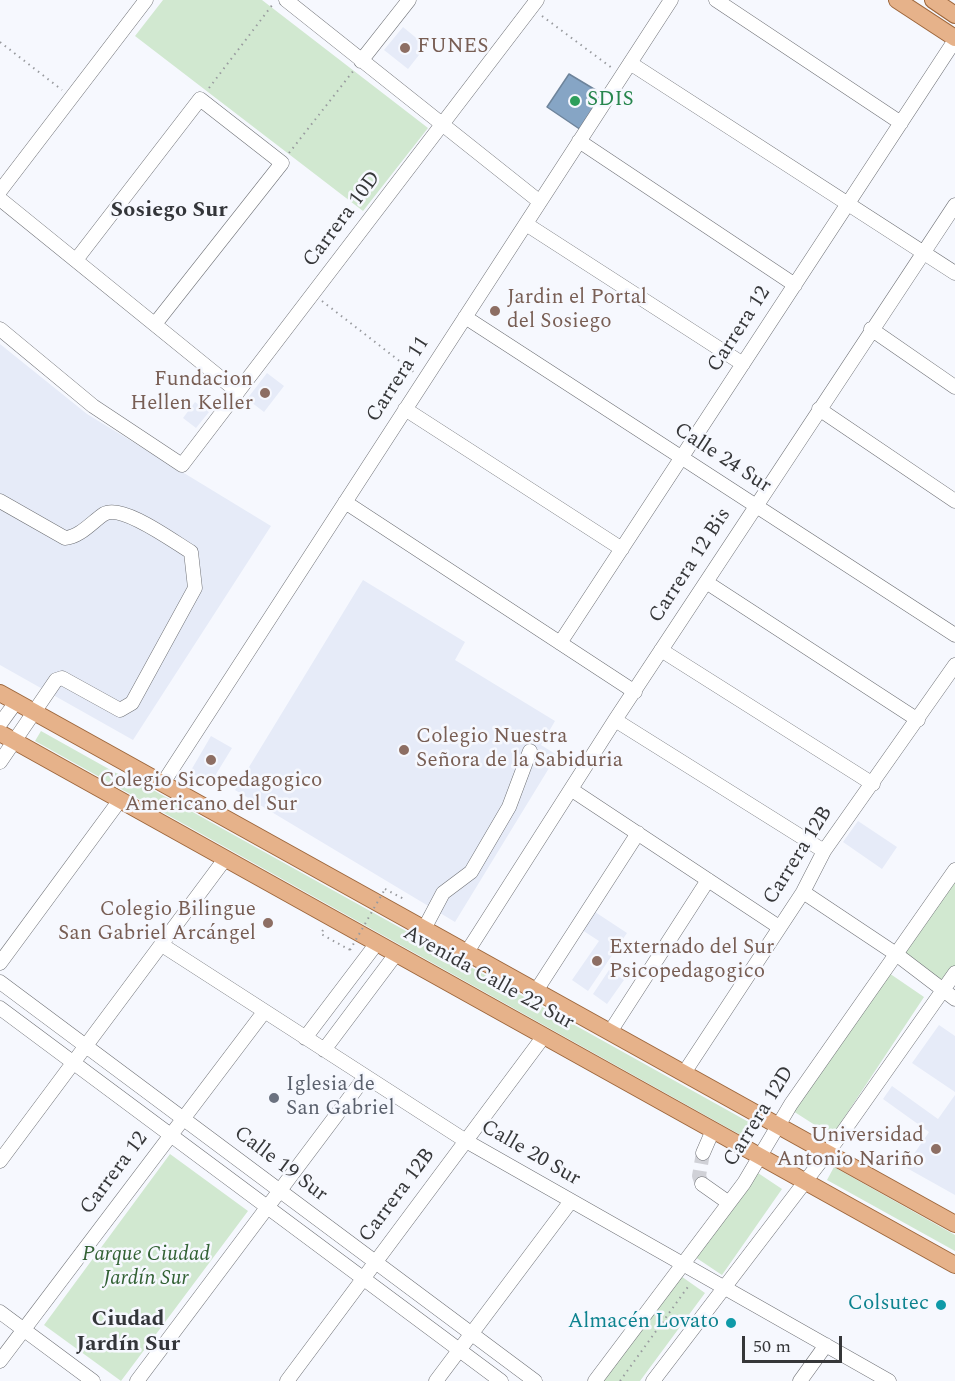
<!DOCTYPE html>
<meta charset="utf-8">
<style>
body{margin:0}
#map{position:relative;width:955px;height:1381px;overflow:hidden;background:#f6f8fe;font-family:Spectral,serif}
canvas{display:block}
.scale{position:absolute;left:742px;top:1336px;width:100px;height:27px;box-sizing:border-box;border:3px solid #363739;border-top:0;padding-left:8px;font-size:18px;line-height:21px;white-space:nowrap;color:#363739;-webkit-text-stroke:4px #f6f8fe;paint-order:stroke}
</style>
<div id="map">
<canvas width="955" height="1381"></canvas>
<div class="scale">50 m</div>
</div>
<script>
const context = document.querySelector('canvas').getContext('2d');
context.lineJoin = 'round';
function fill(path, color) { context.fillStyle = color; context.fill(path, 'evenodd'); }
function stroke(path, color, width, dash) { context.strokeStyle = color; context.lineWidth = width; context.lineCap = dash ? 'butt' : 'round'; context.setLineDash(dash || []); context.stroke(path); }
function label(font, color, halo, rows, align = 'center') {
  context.font = font + ' Spectral,serif'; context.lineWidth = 5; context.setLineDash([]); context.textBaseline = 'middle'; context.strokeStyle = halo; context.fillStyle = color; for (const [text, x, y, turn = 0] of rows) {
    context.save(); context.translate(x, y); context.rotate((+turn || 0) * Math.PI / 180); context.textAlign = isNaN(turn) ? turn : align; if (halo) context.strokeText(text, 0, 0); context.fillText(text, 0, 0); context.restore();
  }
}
const built = new Path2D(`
 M403,27l23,19 -18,23 -24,-19z
 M0,344l87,70 184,112 -138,214 -133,-75z
 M267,373l17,13 -20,26 -17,-13z
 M195,402l14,10 -13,16 -13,-10z
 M363,580l102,62 -10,18 100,61 -14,24 16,10 -102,167 -220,-132z
 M211,736l21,12 -22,36 -20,-12z
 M858,821l39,26 -15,22 -39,-27z
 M592,910l35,23 -39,58 -16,-11 27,-39 -20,-13z
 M609,970l15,10 -17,24 -14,-10z
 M939,1025l16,11v56l-43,-29z
 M892,1086l46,33 17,-24v100l-50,-28 24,-35 -46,-33z`);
const green = new Path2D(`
 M163,0h99l166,128 -65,83 -228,-175z
 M41,731l75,42 21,8 617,344 -8,13 -711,-397z
 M955,877v93l-10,15 -41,-32z
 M886,971l38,26 -92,139 -39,-25z
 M170,1154l78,57 -127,170 -77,-56z
 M834,1167l121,68v16l-128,-71z
 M755,1171l27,18 -60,86 -27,-18z
 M678,1274l27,19 -65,88h-41z`);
const water = new Path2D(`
 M569,74l35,21 -23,35 -34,-23z`);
const minorTunnel = new Path2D(`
 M702,1184l-3,-8 4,-23`);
const path = new Path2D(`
 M542,16l70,52
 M0,42l62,48
 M209,88l64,-84
 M289,153l65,-83
 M322,301l93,72
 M385,889l19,10
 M323,930l-2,4 29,16
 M620,1381l70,-97`);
const minor = new Path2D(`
 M286,0l254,202
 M716,0l185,123
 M361,61l48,-61
 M630,63l325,210
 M579,141l216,144
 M0,191l146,-191
 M0,199l238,193
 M526,224l217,140
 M76,260l124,-161 82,64 -127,161
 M465,317l490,318
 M0,329l93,77 89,59 355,-465
 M871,329l84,58
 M405,409l217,140
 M819,409l136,92
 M0,501l65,37c15,-1 27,-16 39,-24 18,-11 70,28 87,38l4,36 -63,115 -12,7 -58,-32 -6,2 -56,82
 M345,502l290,190
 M706,582l212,138
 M560,643l395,-603
 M661,650l212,134
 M615,720l209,131
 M0,724l16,-22
 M163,783l508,-783
 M572,790l207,137
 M803,892l93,62 59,45
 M424,929l19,-36 28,-21 38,-65 21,-56
 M162,945l304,196 423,240
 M467,952l148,-232 340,-515
 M0,963l120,-163
 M0,982l535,399
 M536,991l102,-158
 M0,1008l501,373
 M610,1032l98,-152
 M305,1038l72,-95
 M324,1050l72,-96
 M684,1073l119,-181 21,-41 131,-186
 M703,1153l10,-23
 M0,1161l225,-302
 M702,1184l27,19
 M0,1312l93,69
 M0,1361l264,-349
 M137,1381l228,-304
 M287,1381l257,-345
 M436,1381l135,-180
 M595,1381l149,-198 47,-79 164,-234
 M653,1381l190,-249 112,-159
 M800,1381l26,-36`);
const major = new Path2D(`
 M897,0l58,38
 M933,0l22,15
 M0,693l955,531
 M0,733l955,532`);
const pathBridge = new Path2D(`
 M350,950l35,-61`);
const markers = [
 [405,48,6,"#8d6e63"],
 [575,101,6,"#2e9e5b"],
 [495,311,6,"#8d6e63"],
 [265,393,6,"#8d6e63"],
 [404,750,6,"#8d6e63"],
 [211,760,6,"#8d6e63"],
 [268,923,6,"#8d6e63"],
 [597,961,6,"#8d6e63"],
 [274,1098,6,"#6b7280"],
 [936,1149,6,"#8d6e63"],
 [941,1305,6,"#0f9aa8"],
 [731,1323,6,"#0f9aa8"]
];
const educationNames = [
 ["FUNES",417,48],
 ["Jardin el Portal",507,299],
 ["del Sosiego",507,323],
 ["Fundacion",253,381,"right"],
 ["Hellen Keller",253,405,"right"],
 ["Colegio Nuestra",416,738],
 ["Señora de la Sabiduria",416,762],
 ["Colegio Sicopedagogico",211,782,"center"],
 ["Americano del Sur",211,806,"center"],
 ["Colegio Bilingue",256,911,"right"],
 ["San Gabriel Arcángel",256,935,"right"],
 ["Externado del Sur",609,949],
 ["Psicopedagogico",609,973],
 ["Universidad",924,1137,"right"],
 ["Antonio Nariño",924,1161,"right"]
];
const leisureNames = [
 ["SDIS",587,101]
];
const streetNames = [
 ["Carrera 10D",343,220,-53],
 ["Carrera 12",740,330,-57],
 ["Carrera 11",399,380,-57],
 ["Calle 24 Sur",722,459,33],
 ["Carrera 12 Bis",691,566,-57],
 ["Carrera 12B",799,856,-58],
 ["Avenida Calle 22 Sur",488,979,29],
 ["Carrera 12D",760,1117,-58],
 ["Calle 20 Sur",530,1154,30],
 ["Calle 19 Sur",280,1165,37],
 ["Carrera 12",115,1174,-53],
 ["Carrera 12B",398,1196,-53]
];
const worshipNames = [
 ["Iglesia de",286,1086],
 ["San Gabriel",286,1110]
];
const parkNames = [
 ["Parque Ciudad",146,1256],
 ["Jardín Sur",146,1280]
];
const cultureNames = [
 ["Colsutec",929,1305],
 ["Almacén Lovato",719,1323]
];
const neighbourhoodNames = [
 ["Sosiego Sur",169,212],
 ["Ciudad",128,1321],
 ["Jardín Sur",128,1346]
];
fill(built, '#e6ebf8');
fill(green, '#d1e8d0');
fill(water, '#86a5c5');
stroke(water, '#6e849b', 1.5);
stroke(minorTunnel, '#d0d1d7', 14, [14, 7]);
stroke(minor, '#6f7176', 15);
stroke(major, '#9d663b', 18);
stroke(path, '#999b9f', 2, [1.5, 4.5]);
stroke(minor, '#fff', 14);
stroke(major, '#e6b28a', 16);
stroke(pathBridge, '#999b9f', 2, [1.5, 4.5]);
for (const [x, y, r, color] of markers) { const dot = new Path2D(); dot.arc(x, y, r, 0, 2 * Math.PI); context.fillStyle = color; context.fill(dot); stroke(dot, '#f6f8fe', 2); }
label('21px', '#785e54', '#f6f8fe', educationNames, 'left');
label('21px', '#27864d', '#f6f8fe', leisureNames, 'left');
label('21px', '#363739', '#f6f8fe', streetNames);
label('21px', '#5b616d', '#f6f8fe', worshipNames, 'left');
label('italic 21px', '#326134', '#f6f8fe', parkNames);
label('21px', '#0d838f', '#f6f8fe', cultureNames, 'right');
label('bold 22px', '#333539', '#f6f8fe', neighbourhoodNames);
</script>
